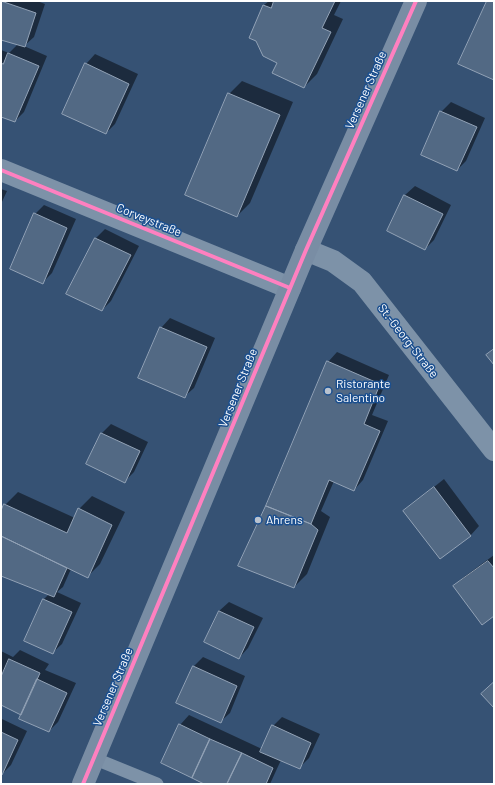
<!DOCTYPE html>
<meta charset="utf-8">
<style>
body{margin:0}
#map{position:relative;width:495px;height:785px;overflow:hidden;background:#365274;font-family:Barlow,sans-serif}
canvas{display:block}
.frame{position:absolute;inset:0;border:2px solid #fff;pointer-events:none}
</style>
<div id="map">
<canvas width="495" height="785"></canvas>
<div class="frame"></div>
</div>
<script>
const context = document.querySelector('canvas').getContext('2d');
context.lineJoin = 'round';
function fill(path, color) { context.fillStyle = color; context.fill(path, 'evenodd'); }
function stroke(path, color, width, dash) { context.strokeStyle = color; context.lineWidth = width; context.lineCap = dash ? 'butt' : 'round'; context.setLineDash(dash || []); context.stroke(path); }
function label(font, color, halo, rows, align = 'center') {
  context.font = font + ' Barlow,sans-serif'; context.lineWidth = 3; context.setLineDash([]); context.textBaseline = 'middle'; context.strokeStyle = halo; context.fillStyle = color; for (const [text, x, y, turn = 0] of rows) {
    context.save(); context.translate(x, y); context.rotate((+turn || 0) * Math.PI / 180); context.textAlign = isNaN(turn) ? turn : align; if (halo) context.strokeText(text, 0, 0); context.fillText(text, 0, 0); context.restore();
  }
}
const shadow = new Path2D(`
 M1,1h36l8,3 -11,33 -10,9 23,10 -23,56 -9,9 -14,-5v-66l8,3 9,-9 -17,-6z
 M269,1h72l-7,14 9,4 -26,55 -13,13 -47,-46 -7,-4 14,-32z
 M95,54l43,20 -23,50 -9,9 -20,-69z
 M242,81l51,21 -43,101 -13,13 -8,-122z
 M451,102l34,16 -19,43 -9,9 -16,-58z
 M415,186l36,19 -17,35 -9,9 -37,-19 17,-35z
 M1,189l6,2 -6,13z
 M44,205l32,14 -24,54 -10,10 -7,-69z
 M105,229l34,17 -28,55 -9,9 -34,-17 28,-55z
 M170,318l45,20 -21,50 -10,9 -23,-69z
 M337,352l52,23 -17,40 16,6 -25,59 -9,10 -20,-9 -13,30 9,6 -23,57 -13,13 -28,-81 62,-144z
 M111,424l37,18 -14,30 -10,10 -22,-49z
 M444,479l35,47 -9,10 -66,-25z
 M18,492l57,26 4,-9 13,-13 33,16 -25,52 -12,12 -17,-7 -8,18 -6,5 24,11 -19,41 -10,9 -9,-53 6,-6 -48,-19v-61l4,-9z
 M494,555v60l-39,-29 9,-9z
 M229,602l34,16 -15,30 -9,10 -34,-16 14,-31z
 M20,650l29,14 -4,6 31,13 -18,39 -9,9 -27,-17 -21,-10v-53l12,6z
 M203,657l42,19 -15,37 -10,9 -26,-56z
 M189,715l73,34 11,-23 9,-9 38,17 -11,24 -10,10 -18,-8 -11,24h-63l-27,-59z
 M2,719l25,12 -16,34 -9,9z`);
const building = new Path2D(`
 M1,1l35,12 -11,34 -24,-7z
 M274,1h61l-13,27 9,4 -27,56 -32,-15 5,-10 -14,-7 -7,-15 -7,-3 14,-33 8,3z
 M487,1h7v79l-36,-16z
 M8,53l31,13 -24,56 -14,-5v-54l2,1z
 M85,63l44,21 -23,50 -44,-20z
 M228,93l52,22 -43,102 -52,-22z
 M440,111l37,16 -20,44 -36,-16z
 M404,195l39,19 -18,36 -38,-19z
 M34,213l33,15 -24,56 -33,-15z
 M95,238l36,17 -29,56 -36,-17z
 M160,327l47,20 -22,51 -47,-20z
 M494,349v16l-8,-10z
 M327,361l53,23 -16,40 16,7 -26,60 -25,-11 -18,44 -45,-18z
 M101,433l39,18 -15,32 -39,-19z
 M434,487l37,49 -31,23 -37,-48z
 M4,504l63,29 11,-25 34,17 -24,53 -87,-42v-25z
 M266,506l45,18 7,6 -24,58 -56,-22z
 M1,536l66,32 -13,29 -53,-21z
 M488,561l6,7v48l-12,9 -29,-39z
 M43,599l29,13 -19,42 -29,-13z
 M219,611l35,16 -15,32 -35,-17z
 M9,659l31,14 -19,42 -20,-10v-28z
 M193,666l44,20 -16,37 -45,-20z
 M37,679l30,14 -18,39 -30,-13z
 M494,682v26l-13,-14z
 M179,724l31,15 -18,39 -31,-15z
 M272,725l39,18 -11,26 -40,-17z
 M1,732l17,8 -16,35h-1z
 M210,739l32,14 -15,31h-23l-12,-6z
 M242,753l31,15 -7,16h-39z`);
const lane = new Path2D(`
 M93,758l64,26`);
const street = new Path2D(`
 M1,170l289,118
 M306,250l27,11 29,21 132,168`);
const secondary = new Path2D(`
 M83,784l223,-534 110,-249`);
const cycleway = new Path2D(`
 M1,170l289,118
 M83,784l223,-534 110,-249`);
const markers = [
 [328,391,4,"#b9c2ce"],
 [258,520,4,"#b9c2ce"]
];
const streetNames = [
 ["Versener Straße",366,90,-66],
 ["Corveystraße",149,220,22],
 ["St.-Georg-Straße",408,341,52],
 ["Versener Straße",238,388,-68],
 ["Versener Straße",113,687,-67]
];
const poiNames = [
 ["Ristorante",336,384],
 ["Salentino",336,398],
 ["Ahrens",266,520]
];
fill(shadow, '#0007');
fill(building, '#526984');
stroke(building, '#92a2b6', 1);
stroke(lane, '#7d92a8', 13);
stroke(street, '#7d92a8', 22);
stroke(secondary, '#798da4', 22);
stroke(cycleway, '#ff80c0', 4);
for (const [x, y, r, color] of markers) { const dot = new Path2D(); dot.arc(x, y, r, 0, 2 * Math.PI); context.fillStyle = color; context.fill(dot); stroke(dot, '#1b4f8f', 1.5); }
label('12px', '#fff', '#1b4f8f', streetNames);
label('12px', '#fff', '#1b4f8f', poiNames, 'left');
</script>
